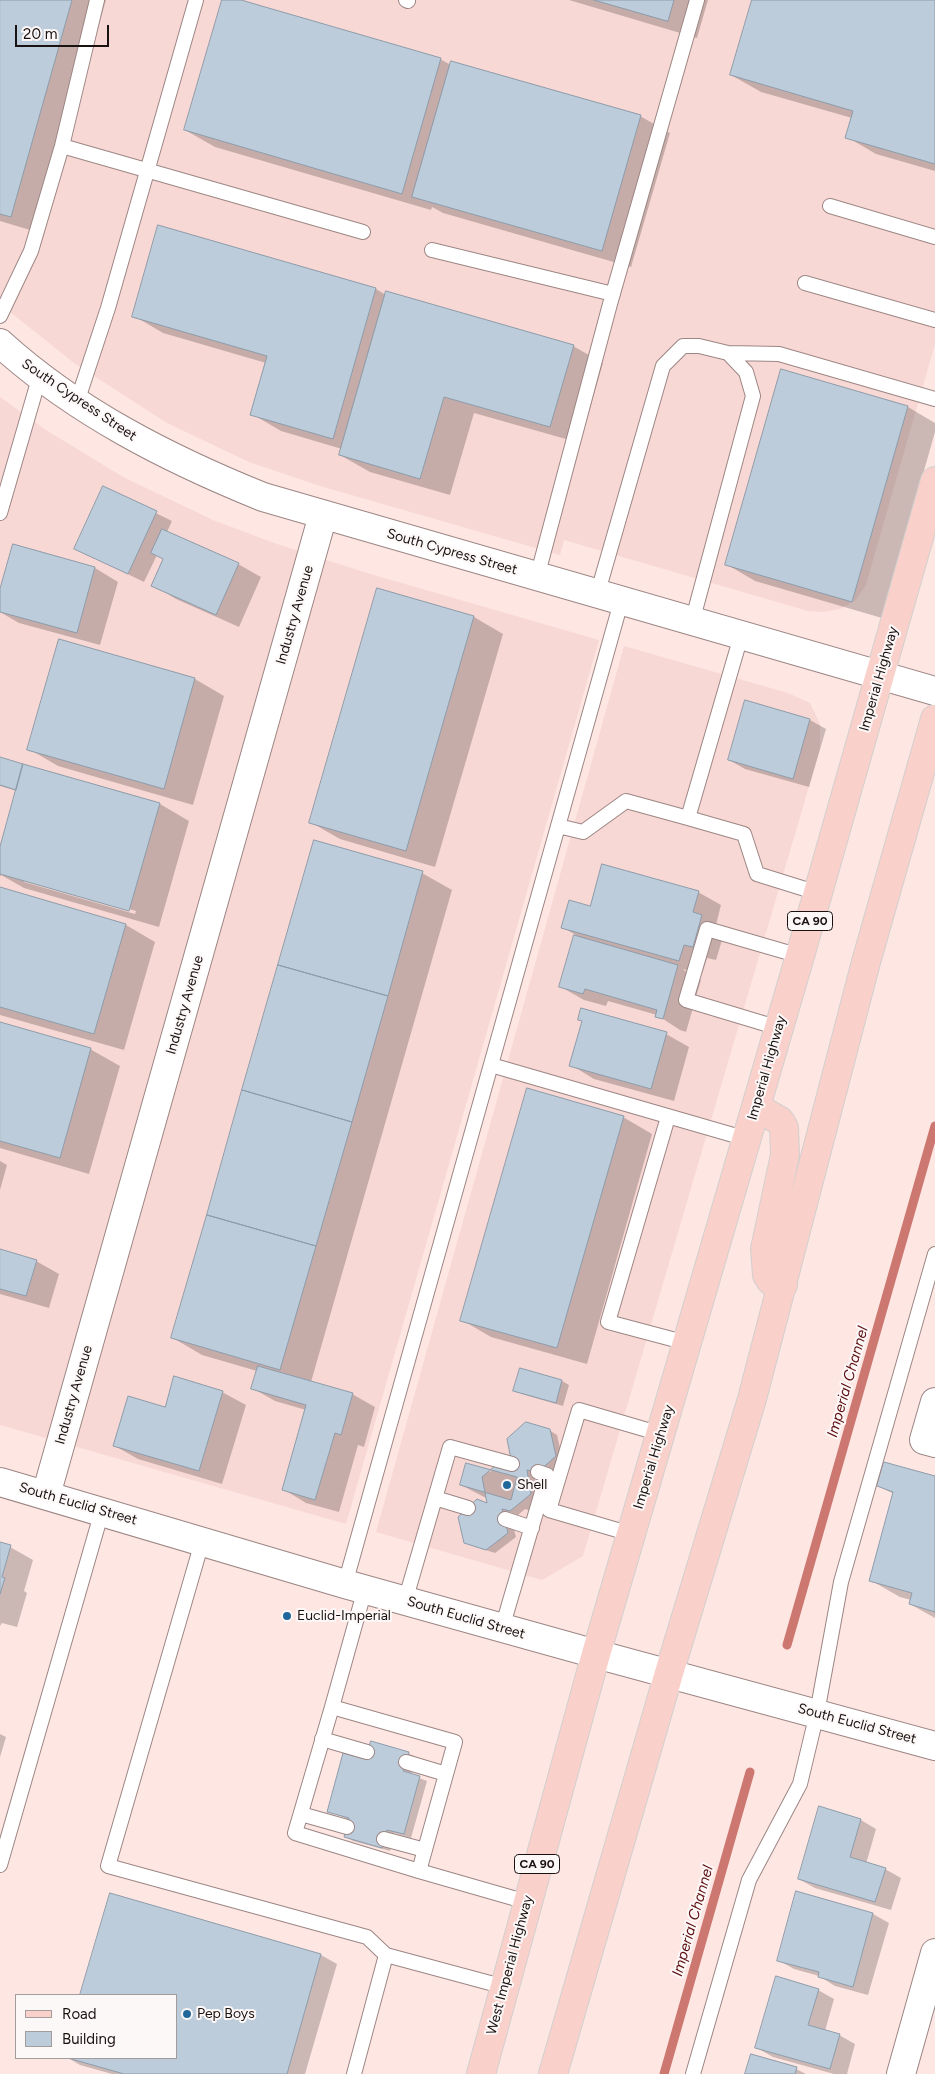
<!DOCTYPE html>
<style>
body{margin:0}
#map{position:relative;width:935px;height:2074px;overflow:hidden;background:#fee6e3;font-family:Figtree,sans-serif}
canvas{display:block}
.legend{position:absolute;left:15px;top:1994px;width:162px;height:65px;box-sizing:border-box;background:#fdf8f8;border:1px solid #a29c9c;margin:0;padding:6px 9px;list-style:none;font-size:15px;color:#1a1211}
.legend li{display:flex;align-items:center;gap:10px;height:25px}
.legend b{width:25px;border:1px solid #a29c9c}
.scale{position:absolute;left:15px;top:25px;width:94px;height:22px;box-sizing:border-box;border:2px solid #1a1211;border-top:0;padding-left:6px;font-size:15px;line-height:18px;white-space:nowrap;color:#1a1211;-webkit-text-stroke:4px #fdf8f8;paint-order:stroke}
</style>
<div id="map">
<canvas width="935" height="2074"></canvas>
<ul class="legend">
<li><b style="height:6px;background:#fad0cb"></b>Road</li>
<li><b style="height:14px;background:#bcccda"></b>Building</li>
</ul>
<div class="scale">20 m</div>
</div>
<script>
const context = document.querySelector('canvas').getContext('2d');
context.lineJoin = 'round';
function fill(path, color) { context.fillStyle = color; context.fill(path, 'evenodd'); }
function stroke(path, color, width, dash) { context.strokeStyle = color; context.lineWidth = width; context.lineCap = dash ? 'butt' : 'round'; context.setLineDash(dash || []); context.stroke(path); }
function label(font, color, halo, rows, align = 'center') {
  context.font = font + ' Figtree,sans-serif'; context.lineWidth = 4; context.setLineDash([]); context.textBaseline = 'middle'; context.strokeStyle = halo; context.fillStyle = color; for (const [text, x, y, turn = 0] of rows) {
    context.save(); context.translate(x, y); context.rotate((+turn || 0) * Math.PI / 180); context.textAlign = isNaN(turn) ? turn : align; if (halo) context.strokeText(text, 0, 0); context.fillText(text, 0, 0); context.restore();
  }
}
const built = new Path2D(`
 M0,0h935v344l-69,241 -11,16 -15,8 -16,3 -16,-1 -244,-71 -4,15 -240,-69 -71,-24 -82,-39 -93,-60 -74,-59z
 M0,397l46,33 77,47 90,43 64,24 90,29 232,67 -253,884 -346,-99z
 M624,646l164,47 22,10 10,21v25l-237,807 -41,24 -166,-48z`);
const shadow = new Path2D(`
 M0,0h106l-66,233 -40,-12z
 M223,0h13l204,59 11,6 189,51 30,17 -39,134 -188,-54 -11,-6 -1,3 -216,-63 -30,-17z
 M569,0h139l-11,38z
 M753,0h182v171l-59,-17 -29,-17 5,-19 -91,-26 -30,-17z
 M376,289l10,6 187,51 30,17 -23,80 -106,-30 -24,82 -80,-23 -30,-17 2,-6 -61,-18 -29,-17 14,-51 -103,-30 -29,-17z
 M781,371l127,36 27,16v9l-53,186 -127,-37 -29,-17z
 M103,487l69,34 -5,11 71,32 23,13 -22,50 -63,-28 -23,-14 11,-25 -7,-5 -13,27 -68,-33z
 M13,546l82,22 23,14 -18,63 -81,-22 -19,-11v-18z
 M474,617l29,17 -68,233 -95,-28 -30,-17z
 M60,641l135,38 29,17 -31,109 -135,-39 -29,-17z
 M746,702l64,18 16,9 -17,58 -64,-18 -16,-9z
 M0,758l160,46 29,17 -30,106 -135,-39 -23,-13 -1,2v-26l17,-60 -17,-5zM24,880l112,31 -1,3 -111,-32z
 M422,873l30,17 -141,492 41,12 23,13 -11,40 -6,-2 -19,67 -33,-9 -23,-14 23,-79 -31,-9 -23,-13 5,-17 -55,-16 -29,-17z
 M0,889l126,36 29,17 -31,108 -124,-35z
 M698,892l23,13 -5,20 9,5 -9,30 -9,-2 -5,16 -20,-5 19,11 -15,52 -6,-2 -23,-15 -49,-14 -2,5 -22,-6 -23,-13 20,-49 -19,-11 29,-19z
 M0,1023l90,26 30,17 -31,108 -89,-26z
 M666,1034l23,13 -15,54 -80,-22 -23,-14z
 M623,1117l29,17 -65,230 -96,-27 -29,-17z
 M0,1161l7,4 -7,25z
 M0,1251l36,10 23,13 -10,34 -49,-14z
 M521,1369l41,12 7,4 -6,21 -41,-12 -8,-4z
 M222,1392l24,13 -24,79 -84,-25 -23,-13z
 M549,1430l8,5 6,26 -17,15 -12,-2 3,16 -3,22 -9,-3 -7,6 -9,-3 7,25 -21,16 -22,-7 -8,-4 24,-37 -1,-6 -27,-14 30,-14 23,-5z
 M935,1478v140l-25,-14 1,-4 -11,-3 -30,-17 24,-86 -16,-8z
 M0,1544l10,3 23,13 -9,31 3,2 -10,34 -15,-4 -2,3z
 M0,1734l6,3 -6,20z
 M408,1753l8,4 -5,18 16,6 -16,57 -17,-5 -4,18 -37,-10 -7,-4 4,-17 -21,-9 37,-51z
 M861,1820l15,9 -10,35 19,5 16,9 -10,32 -76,-22 -16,-9z
 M797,1893l76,21 16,9 -21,72 -33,-9 -16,-10 -25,-7 -16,-9z
 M111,1894l210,61 16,9 -32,110h-193l-32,-9 -12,-7h108v-63h-94z
 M818,1990l16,9 -9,32 14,4 16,9 -8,30h-13l-61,-17 -16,-9z
 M796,2069l10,5h-60z`);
const stream = new Path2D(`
 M787,1645l148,-519
 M664,2074l86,-302`);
const building = new Path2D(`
 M0,0h72l-61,217 -11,-3z
 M222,0h19l200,58 -39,136 -218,-64z
 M594,0h80l-6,21z
 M752,0h183v164l-90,-26 8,-27 -123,-36z
 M451,61l190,54 -39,136 -190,-54z
 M158,225l218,63 -43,151 -83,-24 17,-59 -135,-39z
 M386,291l188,54 -24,82 -106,-30 -24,82 -81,-24z
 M781,369l127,37 -56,196 -127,-37z
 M103,486l54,25 -29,63 -54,-25z
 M162,529l77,34 -23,52 -65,-29 12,-27 -12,-6z
 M13,544l82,23 -18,66 -77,-21v-23z
 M377,588l97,28 -68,235 -97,-28z
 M59,639l136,39 -31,111 -137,-39z
 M745,700l65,19 -17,60 -65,-19z
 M0,757l23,7 -7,26 -16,-5z
 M23,764l137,39 -31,108 -129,-37v-27z
 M314,840l109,31 -35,125 -110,-31z
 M602,864l97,27 -6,21 9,3 -9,32 -9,-2 -5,16 -118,-33 8,-28 21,6z
 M0,887l126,37 -32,110 -94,-27z
 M574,935l104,30 -15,54 -8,-2 2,-7 -72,-21 -2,5 -24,-7z
 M278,965l110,31 -36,126 -110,-32z
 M581,1008l86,24 -16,57 -82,-23 13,-45 -4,-1z
 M0,1022l91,26 -31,110 -60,-17z
 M527,1088l97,28 -67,232 -97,-27z
 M242,1090l110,32 -36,124 -109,-31z
 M207,1215l109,31 -36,124 -109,-32z
 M0,1249l37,11 -11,36 -26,-7z
 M258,1366l95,27 -12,42 -6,-2 -20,67 -33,-10 24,-85 -55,-16z
 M520,1368l42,12 -6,23 -43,-12z
 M174,1376l49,15 -24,80 -86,-25 15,-50 37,11z
 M526,1422l24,7 6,27 -18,16 -11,-2 4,24 -21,17 -8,-2 6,24 -22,17 -22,-7 -6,-26 19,-18 10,4 -5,-26 20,-17 10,4 -5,-25z
 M884,1462l51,14v136l-26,-8 3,-11 -43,-12 24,-89 -16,-6z
 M466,1463l51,14 -6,23 -51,-15z
 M0,1542l11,3 -9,32 3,1 -5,16z
 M371,1741l38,11 -6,19 17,5 -16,58 -17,-4 -5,18 -38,-11 5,-19 -22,-6 16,-59 22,6z
 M819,1806l42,13 -11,38 36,11 -11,34 -77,-23z
 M796,1891l77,22 -20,74 -35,-10 1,-5 -42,-11z
 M110,1893l211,61 -34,120h-163l-56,-16h108v-63h-96z
 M776,1976l43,13 -11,36 32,9 -10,35 -75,-21z
 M751,2054l46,13 -2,7h-50z`);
const service = new Path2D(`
 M406,0l2,1
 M62,146l301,86
 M830,206l105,31
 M432,250l181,44
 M805,283l130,37
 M0,316l31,-65 31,-105 35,-146
 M77,402l31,-94 88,-308
 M0,513l40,-138
 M537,577l73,-273 87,-304
 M597,595l66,-229 20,-20h16l29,7 51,1 156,45
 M692,622l61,-226 -7,-24 -18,-19
 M741,636l-53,182 56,16 13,40 61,19
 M558,826l25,6 43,-31 62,17
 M779,1028l-93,-28 21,-71 93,27
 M491,1065l256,74
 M668,1117l-60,205 79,21
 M435,1498l33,10
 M505,1519l27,9
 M631,1534l-82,-24 30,-100 82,24
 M202,1542l-94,324 259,71 19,18
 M345,1584l276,-982
 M365,1589l-33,118 123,35 -36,129 108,31
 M405,1601l45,-154 62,17
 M502,1628l45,-153 -9,-3
 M332,1707l-37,126 124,38
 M322,1739l45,13
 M406,1762l40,12
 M301,1814l46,13
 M384,1839l41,11
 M0,1865l102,-354
 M354,2074l32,-119 119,32
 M693,2074l56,-194 51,-96 17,-71 24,-131 94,-328`);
const minor = new Path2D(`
 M0,343c76,69 169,116 263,154l672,194
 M935,1402l-11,38 11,3
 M46,1495l277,-980
 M901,2074l34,-121`);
const secondary = new Path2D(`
 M0,1482l345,102 251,70 339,92`);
const primary = new Path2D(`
 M756,1107l24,14 4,7 1,27 -20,94 2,26 4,6 12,4
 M481,2074l115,-420 204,-698 135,-475
 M553,2074l116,-401 83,-274 114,-437 69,-243`);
const markers = [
 [507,1485,5,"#22679c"],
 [287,1616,5,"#22679c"],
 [187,2014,5,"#22679c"]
];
const shields = [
 [810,921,45],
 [537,1864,45]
];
const shieldNames = [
 ["CA 90",810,921],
 ["CA 90",537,1864]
];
const streetNames = [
 ["South Cypress Street",79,400,34],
 ["South Cypress Street",452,552,16],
 ["Industry Avenue",295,615,-74],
 ["Imperial Highway",879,679,-74],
 ["Industry Avenue",185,1005,-74],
 ["Imperial Highway",767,1068,-74],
 ["Industry Avenue",74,1395,-74],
 ["Imperial Highway",654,1457,-73],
 ["South Euclid Street",78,1504,16],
 ["South Euclid Street",466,1618,16],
 ["South Euclid Street",857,1724,15],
 ["West Imperial Highway",510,1965,-75]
];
const poiNames = [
 ["Shell",517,1485],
 ["Euclid-Imperial",297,1616],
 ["Pep Boys",197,2014]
];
const waterNames = [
 ["Imperial Channel",848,1382,-74],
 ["Imperial Channel",693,1921,-74]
];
fill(built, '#f8d8d4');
fill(shadow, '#0003');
stroke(stream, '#cc776f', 9);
fill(building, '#bcccda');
stroke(building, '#8d9caa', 1);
stroke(service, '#9c8684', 16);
stroke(minor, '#9c8684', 30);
stroke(secondary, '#9c8684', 30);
stroke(primary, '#d1d0cf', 30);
stroke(service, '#fff', 14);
stroke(minor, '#fff', 28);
stroke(secondary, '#fff', 28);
stroke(primary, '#fad0cb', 28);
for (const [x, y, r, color] of markers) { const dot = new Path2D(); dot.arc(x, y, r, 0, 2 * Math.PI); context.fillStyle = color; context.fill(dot); stroke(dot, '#fdf8f8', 2); }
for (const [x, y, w] of shields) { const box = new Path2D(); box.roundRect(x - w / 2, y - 9.5, w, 19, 4); context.fillStyle = '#fdf8f8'; context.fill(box); stroke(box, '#1a1211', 1); }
label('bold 12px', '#1a1211', null, shieldNames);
label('14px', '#1a1211', '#fdf8f8', streetNames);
label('14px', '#1a1211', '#fdf8f8', poiNames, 'left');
label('italic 15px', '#5d0e0f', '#fdf8f8', waterNames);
</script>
